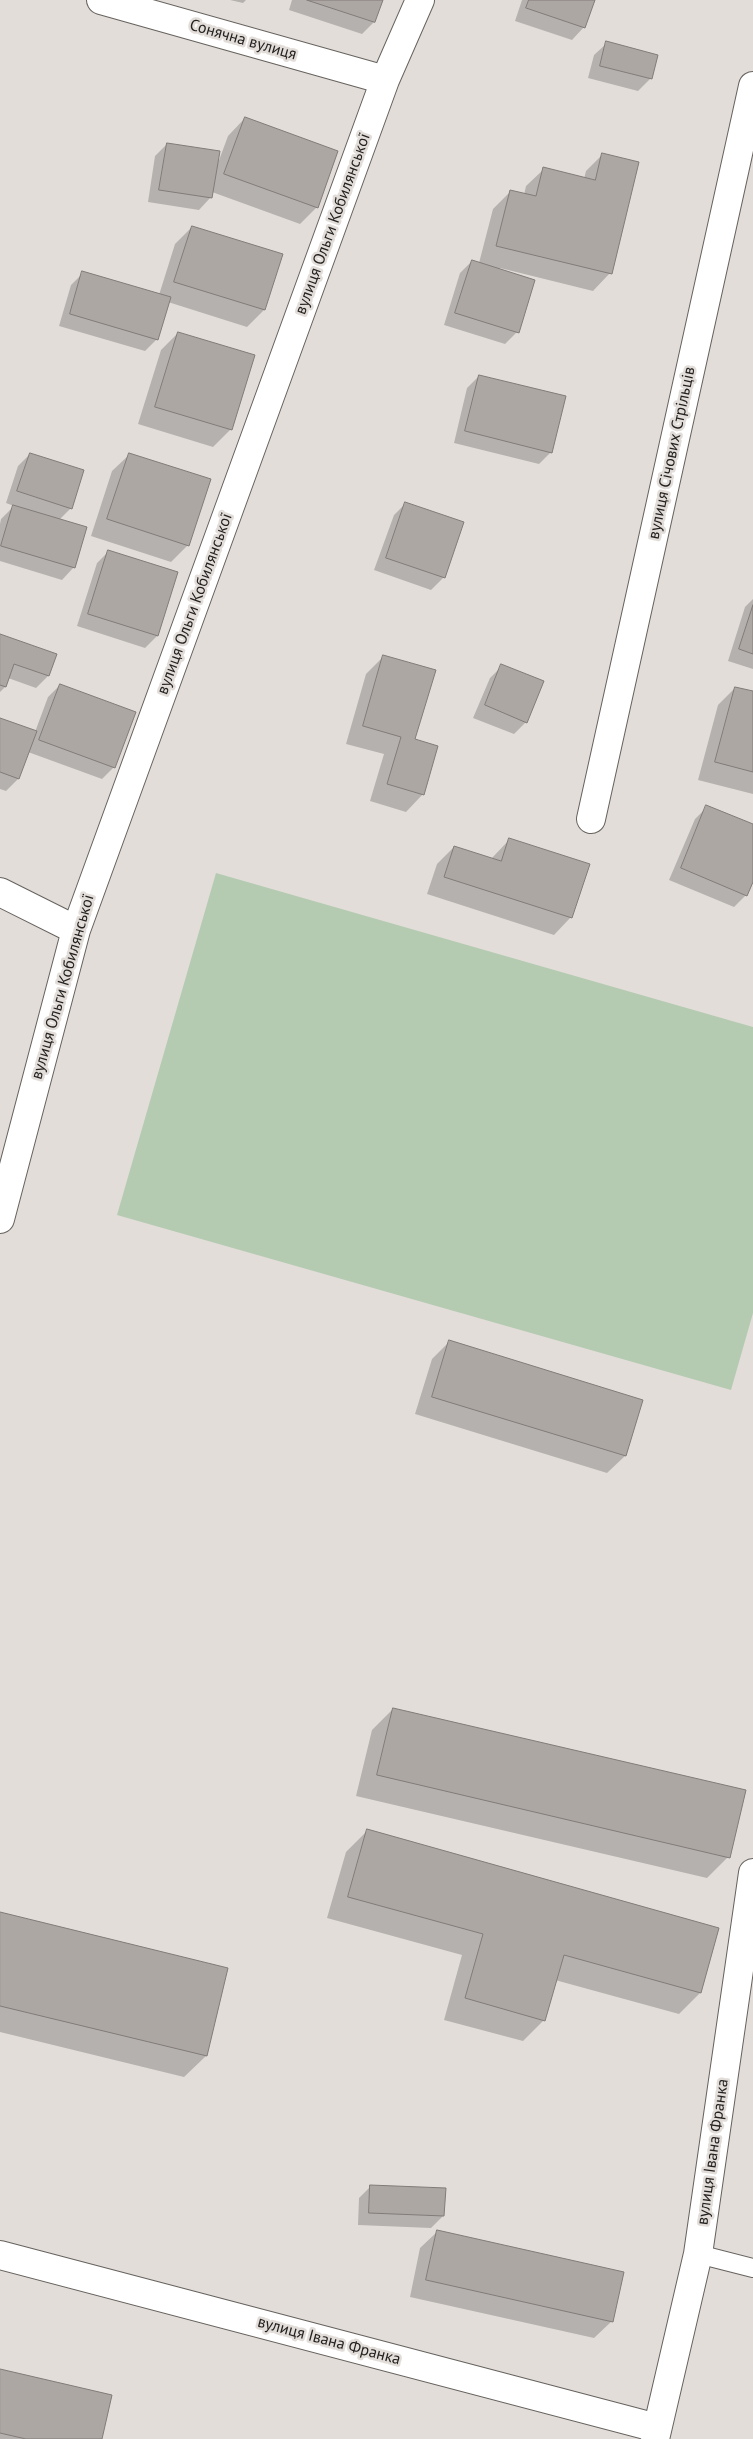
<!DOCTYPE html>
<meta charset="utf-8">
<style>
body{margin:0}
canvas{display:block;background:#e2ddd9}
</style>
<canvas width="753" height="2439"></canvas>
<script>
const context = document.querySelector('canvas').getContext('2d');
context.lineJoin = 'round';
function fill(path, color) { context.fillStyle = color; context.fill(path, 'evenodd'); }
function stroke(path, color, width, dash) { context.strokeStyle = color; context.lineWidth = width; context.lineCap = dash ? 'butt' : 'round'; context.setLineDash(dash || []); context.stroke(path); }
function label(font, color, halo, rows, align = 'center') {
  context.font = font + ' "PT Sans",sans-serif'; context.lineWidth = 5; context.setLineDash([]); context.textBaseline = 'middle'; context.strokeStyle = halo; context.fillStyle = color; for (const [text, x, y, turn = 0] of rows) {
    context.save(); context.translate(x, y); context.rotate((+turn || 0) * Math.PI / 180); context.textAlign = isNaN(turn) ? turn : align; if (halo) context.strokeText(text, 0, 0); context.fillText(text, 0, 0); context.restore();
  }
}
const green = new Path2D(`
 M216,873l537,154v286l-22,77 -614,-175z`);
const shadow = new Path2D(`
 M230,0h16l-3,3z
 M292,0h89l-7,22 -12,12 -73,-24z
 M522,0h72l-10,27 -12,13 -57,-19z
 M607,43l49,13 -6,23 -12,12 -50,-13 6,-23z
 M245,118l72,89 -17,17 -88,-32 -1,5 -12,13 -51,-8 7,-46 12,-12 51,19 10,-27z
 M603,154l7,119 -17,18 -93,-23 17,64 -12,12 -61,-19 16,-52 12,-12 7,2 14,-54 17,-17 14,3 2,-9 18,-17 40,10 2,-8z
 M192,227l72,83 -17,17 -79,-25 -11,37 -12,12 -86,-25 12,-41 12,-12 76,22 16,-51z
 M178,333l53,96 -18,18 -75,-23 23,-74z
 M479,376l72,76 -12,12 -85,-21 13,-55z
 M30,454l41,54 -12,12 15,47 -12,13 -62,-19v-37l1,-5 13,-13 -8,-3 12,-37z
 M130,454l58,91 -17,17 -80,-26 21,-65z
 M406,503l57,20 -20,55 -12,12 -57,-20 20,-55z
 M109,551l68,22 -20,63 -12,12 -68,-22 20,-63z
 M753,599v70l-25,-8 17,-54z
 M0,635l48,41 -12,12 -28,-10 -3,9 -5,5z
 M384,656l30,84 9,54 -17,18 -36,-11 14,-47 -38,-10 20,-70z
 M502,666l24,56 -12,12 -41,-16 17,-40z
 M60,685l54,82 -12,12 -74,-27 -10,27 -12,12 -6,-2v-70l35,13 13,-35z
 M735,688l18,5v101l-55,-14 20,-75z
 M707,807l46,19v52l-7,17 -12,12 -65,-27 26,-61z
 M509,840l62,77 -17,18 -127,-41 10,-30 17,-17 37,12z
 M450,1341l192,60 -17,55 -18,17 -192,-59 17,-55z
 M393,1709l335,148 -21,21 -351,-82 16,-66z
 M367,1831l333,162 -21,21 -124,-34 -11,40 -21,21 -79,-21 18,-65 -135,-37 19,-66z
 M0,1914l227,55 -21,87 -22,21 -184,-45z
 M371,2186l72,30 -12,12 -73,-3 1,-27z
 M438,2231l174,90 -18,17 -184,-41 10,-49z
 M0,2371l101,68h-101z`);
const building = new Path2D(`
 M307,0h76l-8,22z
 M529,0h66l-10,28 -59,-20z
 M606,41l52,14 -6,24 -52,-13z
 M245,117l93,34 -20,57 -94,-34z
 M167,143l53,8 -8,47 -53,-8z
 M602,153l37,9 -27,112 -116,-28 14,-56 26,6 7,-29 52,13z
 M192,226l91,28 -18,56 -91,-28z
 M472,260l63,20 -16,53 -64,-20z
 M82,271l89,26 -13,43 -88,-26z
 M178,332l77,23 -23,75 -77,-23z
 M479,375l87,21 -14,57 -87,-22z
 M30,453l54,17 -12,39 -55,-18z
 M129,453l82,26 -22,67 -82,-27z
 M405,502l59,20 -19,56 -59,-20z
 M13,505l74,22 -12,41 -74,-22z
 M108,550l70,22 -20,64 -70,-22z
 M753,605v49l-14,-5z
 M0,634l57,20 -8,22 -35,-12 -8,23 -6,-2z
 M383,655l53,15 -21,69 23,7 -14,49 -37,-11 14,-47 -38,-11z
 M501,664l43,17 -17,42 -42,-18z
 M60,684l76,28 -21,56 -76,-28z
 M735,687l18,4v81l-38,-10z
 M0,718l37,13 -18,48 -19,-7z
 M706,805l47,19v58l-6,14 -66,-28z
 M509,838l81,26 -18,54 -128,-41 10,-31 47,15z
 M449,1340l194,60 -17,56 -194,-59z
 M393,1708l353,82 -16,68 -353,-83z
 M367,1829l352,99 -18,65 -137,-38 -19,66 -80,-23 18,-64 -135,-37z
 M0,1912l228,56 -21,88 -207,-50z
 M370,2185l76,3 -2,28 -75,-3z
 M437,2230l187,42 -11,50 -187,-42z
 M0,2369l112,26 -10,44h-76l-26,-6z`);
const service = new Path2D(`
 M698,2254l55,14`);
const minor = new Path2D(`
 M101,0l284,80
 M591,819l162,-733
 M0,892l76,38
 M0,1219l76,-289 309,-850 35,-80
 M0,2255l657,173
 M655,2439l43,-185 55,-381`);
const streetNames = [
 ["Сонячна вулиця",243,40,16],
 ["вулиця Ольги Кобилянської",333,224,-70],
 ["вулиця Січових Стрільців",672,453,-78],
 ["вулиця Ольги Кобилянської",195,604,-70],
 ["вулиця Ольги Кобилянської",63,987,-74],
 ["вулиця Івана Франка",713,2152,-82],
 ["вулиця Івана Франка",329,2341,15]
];
fill(green, '#b5cbb1');
fill(shadow, '#0003');
fill(building, '#ada7a4');
stroke(building, '#817b79', 1);
stroke(service, '#66625e', 20);
stroke(minor, '#66625e', 30);
stroke(service, '#fff', 18);
stroke(minor, '#fff', 28);
label('16px', '#242221', '#e2ddd9', streetNames);
</script>
